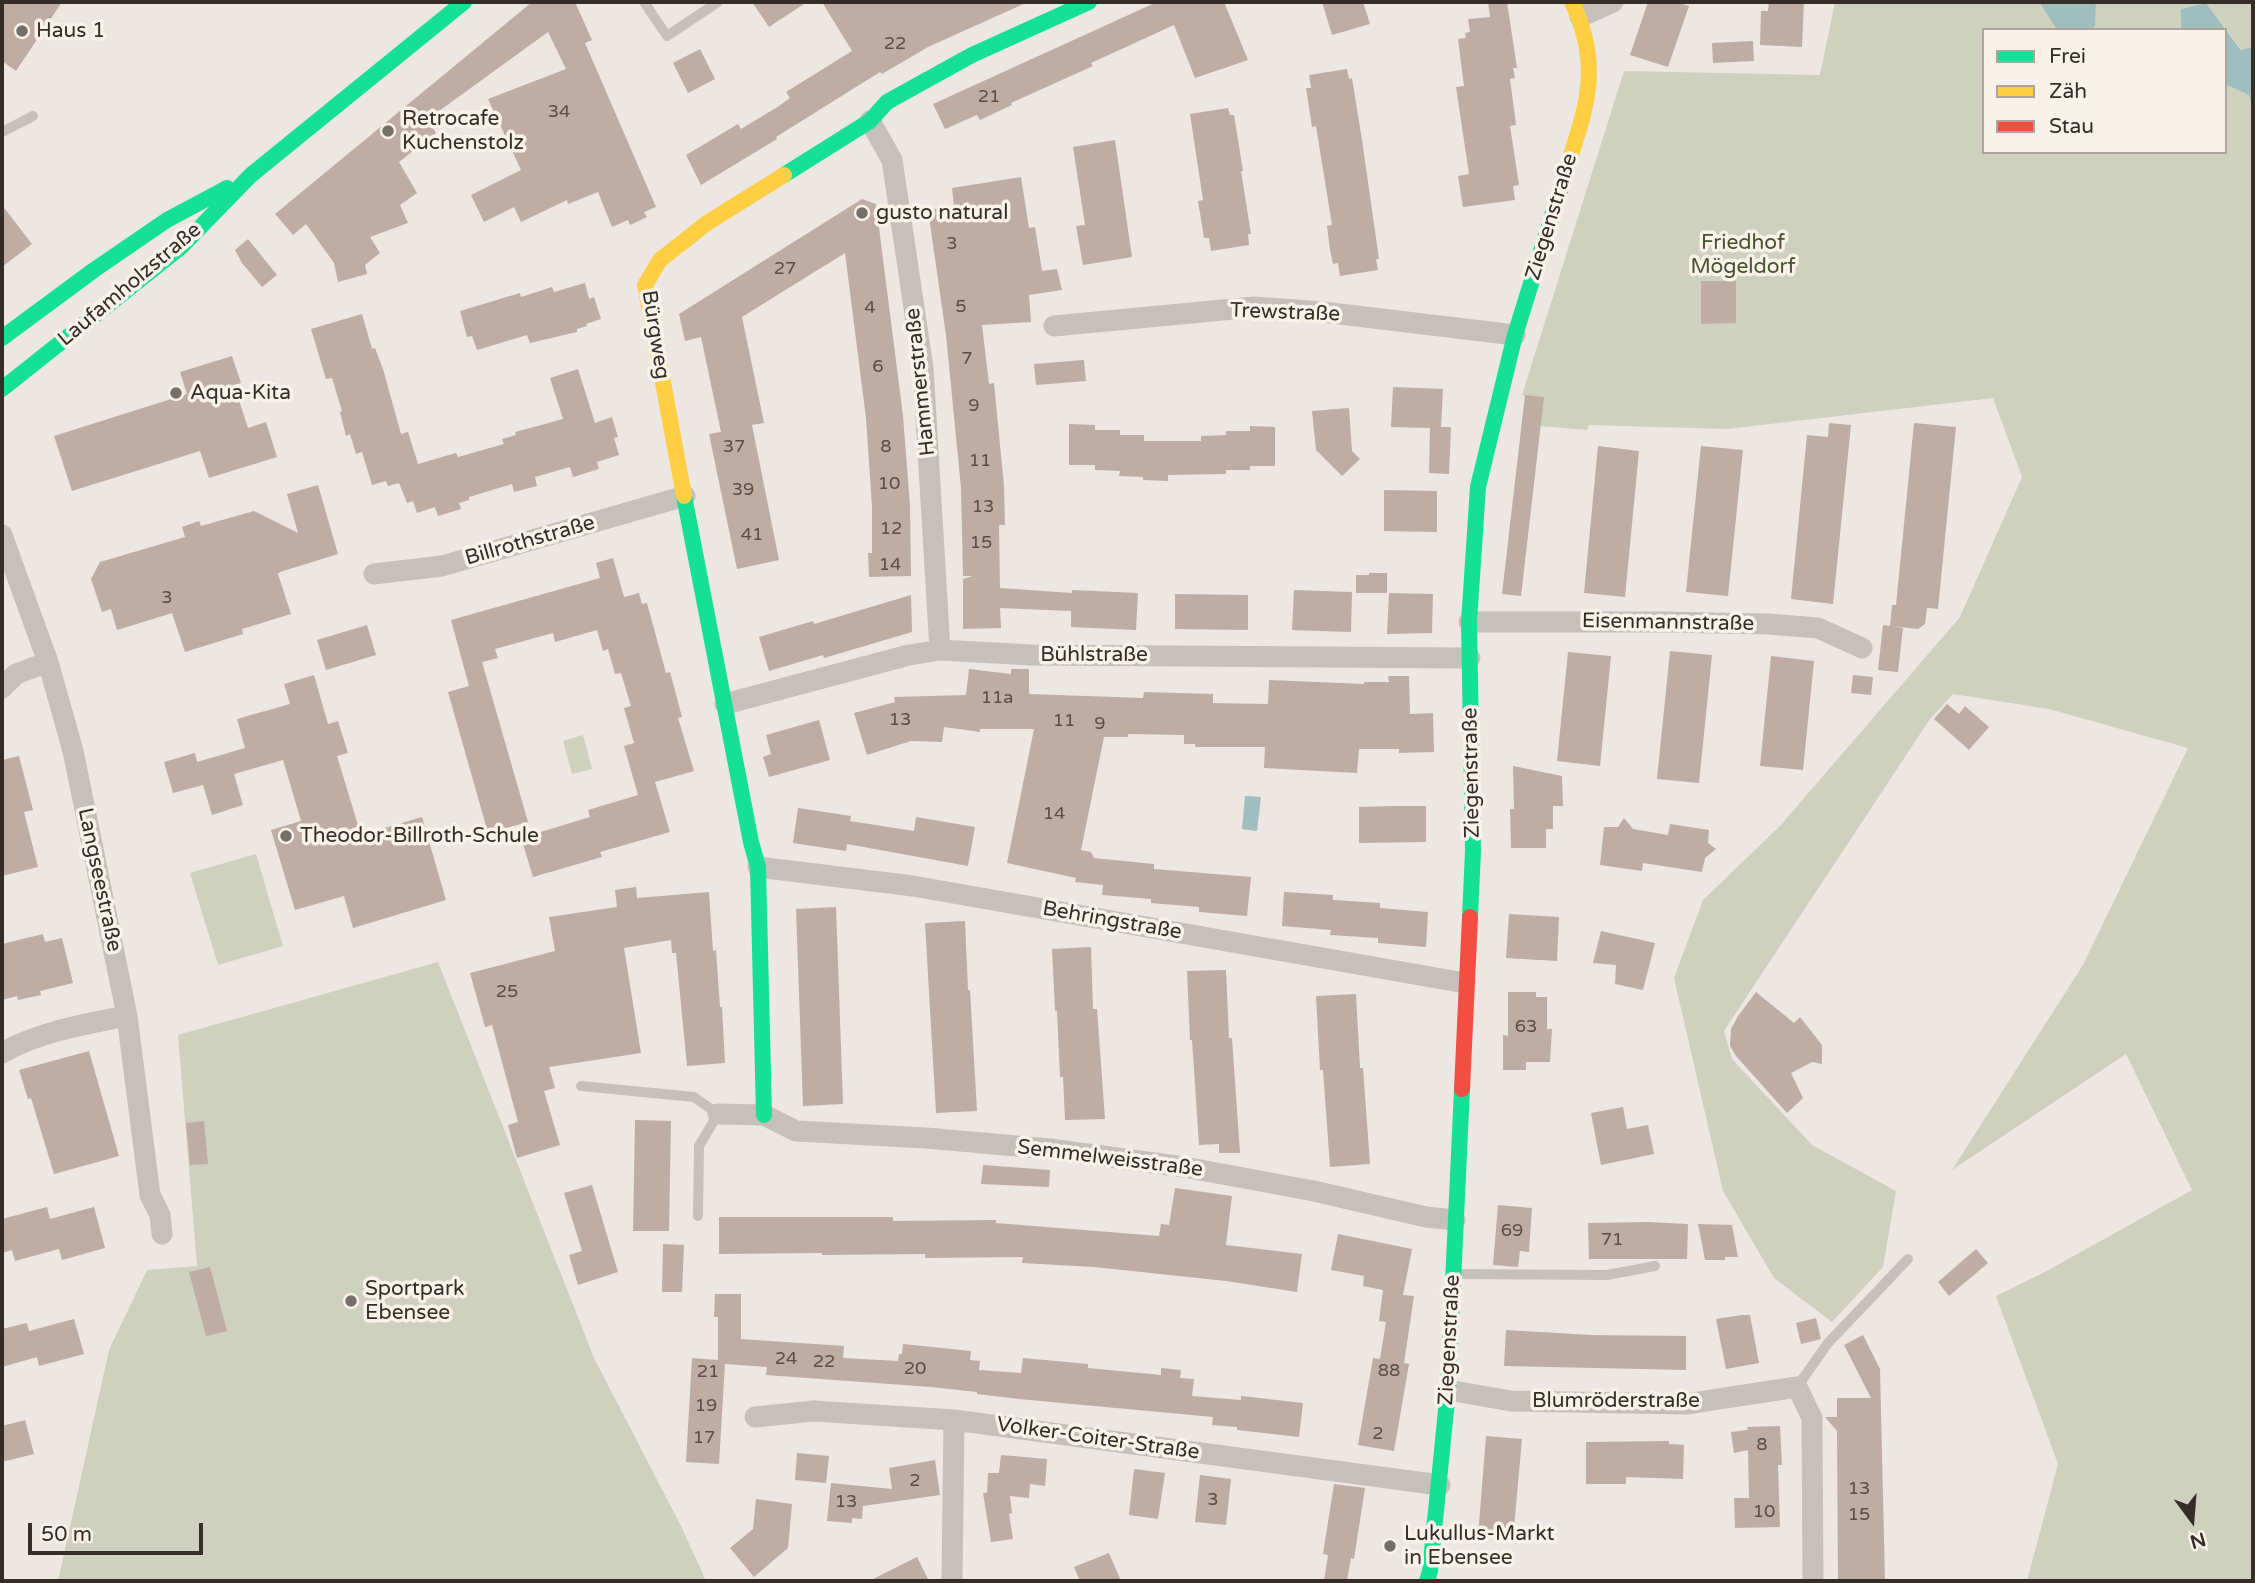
<!DOCTYPE html>
<meta charset="utf-8">
<style>
body{margin:0}
#map{position:relative;width:2255px;height:1583px;overflow:hidden;background:#ece7e2;font-family:"Varela Round",sans-serif}
canvas{display:block}
.frame{position:absolute;inset:0;border:4px solid #362d29;pointer-events:none}
.legend{position:absolute;left:1982px;top:28px;width:245px;height:126px;box-sizing:border-box;background:#f9f2e9;border:2px solid #aba39c;margin:0;padding:9px 12px;list-style:none;font-size:21px;color:#362d29}
.legend li{display:flex;align-items:center;gap:14px;height:35px}
.legend b{width:35px;border:2px solid #aba39c}
.north{position:absolute;left:2157px;top:1485px;width:70px;height:70px;-webkit-text-stroke:5px #f9f2e9;paint-order:stroke;rotate:164deg;font-size:19px;font-weight:700;line-height:28px;text-align:center;color:#362d29}
.north::after{content:'';display:block;margin:auto;width:24px;height:32px;background:#362d29;clip-path:polygon(50% 0,100% 100%,50% 72%,0 100%)}
.scale{position:absolute;left:28px;top:1523px;width:175px;height:32px;box-sizing:border-box;border:4px solid #362d29;border-top:0;padding-left:9px;font-size:21px;line-height:24px;white-space:nowrap;color:#362d29;-webkit-text-stroke:5px #f9f2e9;paint-order:stroke}
</style>
<div id="map">
<canvas width="2255" height="1583"></canvas>
<div class="frame"></div>
<ul class="legend">
<li><b style="height:9px;background:#16e098"></b>Frei</li>
<li><b style="height:9px;background:#ffcf43"></b>Zäh</li>
<li><b style="height:9px;background:#f24e42"></b>Stau</li>
</ul>
<div class="north">N</div>
<div class="scale">50 m</div>
</div>
<script>
const context = document.querySelector('canvas').getContext('2d');
context.lineJoin = 'round';
function fill(path, color) { context.fillStyle = color; context.fill(path, 'evenodd'); }
function stroke(path, color, width, dash) { context.strokeStyle = color; context.lineWidth = width; context.lineCap = dash ? 'butt' : 'round'; context.setLineDash(dash || []); context.stroke(path); }
function label(font, color, halo, rows, align = 'center') {
  context.font = font + ' "Varela Round",sans-serif'; context.lineWidth = 7; context.setLineDash([]); context.textBaseline = 'middle'; context.strokeStyle = halo; context.fillStyle = color; for (const [text, x, y, turn = 0] of rows) {
    context.save(); context.translate(x, y); context.rotate((+turn || 0) * Math.PI / 180); context.textAlign = isNaN(turn) ? turn : align; if (halo) context.strokeText(text, 0, 0); context.fillText(text, 0, 0); context.restore();
  }
}
const green = new Path2D(`
 M1835,2h204l18,28h-73v122h241v-68l24,11 4,19v1467h-226l31,-117 -62,-168 49,-24 147,-82 -66,-136 -174,116 131,-205 105,-217 -139,-39 -96,-15 -23,25 -206,312 8,28 80,86 84,46 -13,76 -51,55 -58,-44 -51,-87 -49,-213 29,-78 77,-74 180,-209 62,-140 -29,-79 -266,31 -138,-4 -2,5 -48,-4 -14,-30 -3,-1 102,-324 196,4z
 M2096,2h157v45l-11,3 -36,-47 -25,6v21h-95l9,-3z
 M583,735l9,34 -20,5 -9,-33z
 M256,854l27,92 -65,19 -28,-92z
 M438,962l156,396 87,168 25,55h-648l51,-231 38,-80 50,-4 -19,-231z`);
const water = new Path2D(`
 M2039,2h57l-1,25 -9,3h-29z
 M2206,3l35,47 12,-3v67l-4,-19 -24,-11v-54h-44v-21z
 M1245,796l16,1 -4,34 -15,-2z`);
const building = new Path2D(`
 M2,2h60l-46,69 -14,-10z
 M532,2h43l17,38 -7,3 71,164 -12,5 3,5 -17,8 -2,-5 -16,7 -14,-35 -30,12 -1,-4 -46,22 -7,-15 -30,15 -13,-27 50,-25 -33,-71 78,-30 -18,-37 -120,87 8,14 -37,29 18,31 -17,12 8,18 -38,14 10,16 -15,12 2,9 -29,8 -4,-19 -28,-39 -13,11 -18,-21z
 M752,2h55l-38,25z
 M822,2h206l-100,45 -46,27 -2,-2 -104,65 1,2 -76,46 -15,-30 52,-31 3,5 38,-23 11,-8 -4,-6 66,-41z
 M1157,2h67l24,58 -53,18 -21,-53 -83,38 2,3 -82,37 1,2 -32,15 -3,-5 -32,14 -12,-25z
 M1322,2h41l7,22 -38,11z
 M1488,2h19l10,66h-4l2,10 -5,1 6,46 -6,1 9,59 -6,1 2,14 -52,7 -5,-31 11,-2 -13,-87 8,-1 -6,-47 8,-1 -1,-5 5,-1 -2,-13 22,-2z
 M1648,2h28l13,4 -21,61 -38,-12z
 M1769,2h35l-2,45 -42,-2 1,-34h7z
 M1753,41l1,20 -41,2 -1,-20z
 M700,49l15,30 -27,14 -15,-30z
 M1347,69l2,10 3,-1 10,62 17,119h-3l2,11 -38,6 -2,-13 -5,1 -3,-14 -3,-24 5,-1 -16,-99 -4,1 -6,-39h5l-2,-13z
 M1228,108l2,7h4l9,56h-2l10,63h-3l1,11 -38,6 -2,-13h-5l-2,-13 -4,-24 5,-1 -13,-86z
 M1115,140l17,117 -49,8 -7,-39 9,-1 -12,-78z
 M1021,177l8,51 6,-1 7,44 15,-2 5,21 -33,5 2,27 -49,3 7,59 5,-1 10,103 1,39h-6l1,63 72,5v-3l66,3 -2,37 -65,-3v-16l-71,-3 1,20 -38,1v-50l10,-3h-10l-2,-88 -15,-153 -18,-125 26,-4 -2,-18z
 M862,199l14,5 27,212 7,89 1,71 -42,1 -1,-24h4v-46l-6,-89 -21,-165 -103,64 22,106 -12,2 27,135 -42,9 -28,-135 12,-2 -20,-95 -16,4 -6,-27z
 M2,205l30,39 -30,23z
 M248,239l29,36 -15,12 -20,-24 -7,-13z
 M1701,281h35v42l-35,1z
 M585,283l4,16 5,-2 7,22 -15,5 1,2 -10,3v3l-47,11 -3,-8 -50,15 -5,-14 -5,1 -7,-26 60,-18 1,4 31,-10 2,5z
 M362,314l10,35 3,-1 8,21 18,65 7,-2 10,32 38,-11 2,4 46,-13 -2,-5 14,-4 -1,-3 48,-13 -13,-41 28,-9 17,54 17,-6 6,20 -4,1 5,17 -22,7 2,7 -26,8 -3,-10 -35,10 2,9 -23,6 -2,-8 -43,13v3l-10,3 2,6 -23,7 -3,-9 -18,6 -4,-12 -6,2 -8,-20 -11,3 -2,-5 -14,4 -10,-33 -6,2 -6,-20 -4,2 -6,-24 2,-1 -10,-33 -6,1 -15,-50z
 M232,356l9,27 -7,2 14,43 18,-6 11,35 -68,21 -9,-27 -128,40 -18,-55 133,-42 -7,-22z
 M1084,360l2,21 -50,4 -2,-21z
 M1393,387l50,2 -2,38h10l-2,47 -20,-1 1,-45 -39,-1z
 M1525,395l19,2 -23,199 -19,-2z
 M1349,408l3,43 8,8 -18,17 -26,-26 -4,-39z
 M1829,423l22,2 -18,179 -42,-5 16,-164 21,2z
 M1914,423l42,4 -18,182 -11,-1 -2,16 -7,5 -26,-3 11,2 -5,44 -20,-2 5,-45 7,1 2,-21h4z
 M1069,424l26,1v5h25v5h24v6h57v-5l25,-1v-4h24v-5l25,1v39h-25v4h-24v4l-58,1v6l-25,-1v-3l-24,-1 1,-5 -25,-1v-5h-26z
 M1598,446l41,5 -14,146 -41,-4z
 M1701,446l42,4 -15,146 -42,-4z
 M318,485l20,69 -58,18 -2,2 13,40 -49,15 1,5 -58,18 -13,-39 -55,17 -6,-21 -9,3 -11,-33 9,-17 85,-25 -3,-10 17,-6 2,5 53,-15 44,22 -11,-39z
 M1384,490l53,1v41l-53,-1z
 M613,558l11,39 15,-4 3,11 5,-1 19,70 4,-1 12,45 -4,1 16,53 -39,11 15,50 -70,20 2,5 -69,20 -12,-39 69,-21 -2,-7 50,-15 -14,-49 10,-3 -10,-35 7,-2 -10,-33 -6,1 -7,-25 -5,2 -6,-21 -42,12 -2,-9 -58,16 3,9 -16,4 46,160 -40,11 -40,-141 21,-6 -18,-66 149,-42 -4,-15z
 M1369,573h18v20h-31v-18h13z
 M1294,590l58,2 -1,40 -59,-2z
 M1389,593l44,1 -1,39 -45,1z
 M1175,594l73,1v35l-73,-1z
 M911,595l1,37 -88,26 -1,-3 -54,16 -10,-34 54,-16 1,3z
 M367,625l9,30 -50,15 -9,-30z
 M1670,651l42,4 -13,128 -42,-4z
 M1568,652l43,4 -11,110 -43,-5z
 M1771,656l43,5 -11,109 -43,-4z
 M969,669l42,5v-5h18v25l114,4 1,-6 69,2v9l55,1 1,-24 95,4v-2h25l-1,-6h21l1,38 23,-1 1,39 -35,1v-4h-40l-2,24 -93,-5 1,-21h-70v-3h-11v-9l-56,-1v3h-24l-23,113 10,2 3,6 60,6v5l97,8 -4,39 -48,-4v-5l-48,-4v-4l-49,-4 1,-10 -28,-3 1,-4 -69,-15 27,-134h-54v3l-36,-5 -2,15 -31,-1 -44,14 -13,-42 41,-11 -1,-5 72,-2z
 M314,675l14,49 10,-3 10,32 -11,3 24,79 61,-18 24,83 -93,28 -9,-32 -49,14 -24,-80 30,-9 -18,-61 -49,14 9,31 -31,10 -9,-30 -30,8 -9,-31 31,-9 2,9 48,-14 -8,-29 53,-15 -6,-20z
 M1853,675l20,2 -2,18 -20,-2z
 M1947,704l12,10 6,-8 24,21 -20,23 -35,-31z
 M819,720l11,40 -61,17 -6,-20 8,-3 -5,-19z
 M19,756l14,54 -9,2 14,55 -36,9v-116z
 M1513,766l49,10 1,30h-10v23h-7v19h-35l-1,-39h4z
 M1394,806h32v36l-67,1v-36z
 M798,808l53,8 -1,5 64,10 2,-14 59,10 -7,39 -121,-22 -1,7 -53,-8z
 M1624,818l9,11 35,6 2,-11 39,6 -1,13 8,6 -11,9 -3,14 -59,-9 -1,8 -42,-6 4,-38h14z
 M636,887l1,11 72,-6 4,59 3,-1 4,57h2l3,56 -38,3 -11,-113h-4l-1,-13 -47,8 17,105 -92,14 6,21 -11,3 16,54 -43,13 -9,-33 10,-3 -26,-97 -7,2 -15,-54 85,-22 -6,-34 68,-10 -2,-17z
 M1284,892l49,3v5l47,3v5l48,4 -2,35 -48,-4v-5l-48,-3 1,-5 -49,-4z
 M836,907l7,197 -40,2 -7,-197z
 M1509,914l50,3 -2,44 -51,-3z
 M965,921l3,69h2l7,121 -41,2 -11,-190z
 M1601,931l54,12 -12,47 -28,-6 1,-19 -23,-2z
 M43,934l2,8 17,-4 11,45 -33,8 1,4 -23,5 -1,-4 -15,4v-56z
 M1091,947l2,62h4l8,110 -40,1 -2,-43h-3l-3,-66h-2l-3,-62z
 M1226,970l3,68h3l8,115h-21v-9l-20,1 -7,-105h-2l-3,-69z
 M1508,992h28v5h11v32h5l-2,33h-24v8h-23v-35l5,1z
 M1756,992l38,31 6,-6 22,28v19l-10,-2 -21,11 12,25 -16,15 -51,-57 -6,-10 1,-17 7,-13z
 M1356,994l4,74h3l7,96 -40,3 -7,-97h-3l-4,-74z
 M89,1051l30,105 -65,18 -23,-76 -3,1 -9,-29z
 M1623,1107l4,22 21,-4 6,29 -53,11 -10,-52z
 M635,1120l36,1 -2,110h-36z
 M204,1121l4,43 -18,1 -4,-42z
 M983,1165l67,5 -1,17 -68,-3z
 M592,1185l26,87 -40,13 -9,-30 13,-4 -18,-58z
 M1175,1188l57,8 -6,49 76,9 -5,38 -71,-11 -132,-14 -72,-4 1,-6 -98,1v-4l-103,1v-2l-103,1v-37h174v4l103,-1v3l163,13 2,-12 8,1z
 M1498,1205l34,3 -3,44 -9,-1 -2,16 -25,-2z
 M47,1207l3,12 44,-12 11,41 -43,12 -3,-11 -44,12 -3,-11 -10,3v-34z
 M1648,1222l40,2 -1,35h-98l-1,-36z
 M1698,1224l34,1 6,32h-13v3h-20z
 M1338,1234l74,15 -9,46 11,1 -10,67 5,1 -15,87 -36,-6 15,-87 7,1 6,-37 -7,-1 4,-31 -20,-4 1,-10 -33,-6z
 M663,1244l21,1 -2,47h-20z
 M1976,1249l12,14 -39,33 -11,-14z
 M210,1267l17,64 -21,5 -17,-64z
 M715,1294h26v45l103,7 -1,12 55,3 1,-7h3l1,-10 68,7 -1,9 10,1 -1,9 42,3 2,-15 65,6v4l73,7v-7l20,2 -1,8 14,1 -2,17 49,4v-4l62,7 -4,34 -62,-7v-3l-25,-2 1,-8 -194,-18 -42,-5v-2l-46,-5 -165,-12 1,-8 -42,-3 -6,100 -33,-2 6,-104 26,2v-43h-4z
 M1742,1315h8l9,48 -33,6 -10,-50z
 M1816,1318l5,21 -20,5 -5,-21z
 M74,1319l10,35 -45,12 -2,-9 -35,10v-38l25,-6 2,8z
 M1506,1330l85,5 95,1v34l-182,-4z
 M1863,1335l17,34 5,212h-47l-1,-150 -12,-14h12v-19h34l-27,-53z
 M25,1420l9,34 -32,8v-36z
 M1780,1426l2,39h-4l2,62 -45,1 -1,-30h15l-1,-48 -14,3 -3,-21 17,-2 -1,-3z
 M1486,1436l36,3 -9,100 -35,-3z
 M1669,1441v3l15,1 -1,34 -57,-2v7h-40v-42z
 M797,1453l32,3 -3,27 -31,-3z
 M1001,1455l46,4 -2,27 -15,-2 -1,14 -19,-2 2,17 -3,1 4,25 -22,3 -8,-49h4l1,-20h11z
 M935,1460l5,35 -77,11 -1,13 -10,-1v5l-25,-2 4,-38 61,6 -3,-21z
 M1134,1469l31,4 -7,46 -29,-4z
 M1200,1475l31,4 -5,46 -31,-3z
 M1334,1484l31,4 -11,71 -3,-1 -4,23h-23l4,-26 -5,-1z
 M756,1499l36,5 -4,44 -34,29 -24,-29 23,-19z
 M1109,1553l12,28h-41l-6,-14z
 M917,1557l12,24h-60z`);
const lane = new Path2D(`
 M644,2l23,34 51,-34
 M2,132l31,-16
 M581,1086l113,11 24,17 -19,32 -1,70
 M1456,1274l151,1 48,-9
 M1797,1387l31,-44 80,-84`);
const street = new Path2D(`
 M1580,17l33,-15
 M870,121l22,39 31,208 17,282
 M1054,326l200,-19 69,5 192,23
 M2,535l46,127 25,89 54,265 23,179 10,20 2,19
 M374,574l68,-8 243,-70
 M1469,622h196l103,2 50,4 44,20
 M2,688l14,-14 32,-12
 M725,704l184,-49 31,-5 92,5 438,3
 M758,867l155,19 552,97
 M2,1053c37,-21 83,-29 125,-37
 M718,1114l46,1 32,16 130,7 124,11 134,18 130,24 112,26 29,3
 M1448,1390l63,11 175,3 111,-17 15,31 1,163
 M755,1417l59,-6 140,9 486,65
 M952,1581l2,-161`);
const fast = new Path2D(`
 M784,175l86,-54 17,-19 85,-47 117,-53
 M2,338l92,-68 73,-50 60,-32
 M2,389l179,-142 70,-72 213,-173
 M684,496l67,346 7,25 6,248
 M1470,917l3,-66 -4,-229 9,-135 37,-152 51,-164
 M1427,1581l3,-10 18,-181 14,-301`);
const slow = new Path2D(`
 M1566,171c20,-64 37,-103 6,-169
 M684,496l-39,-211 15,-25 47,-37 77,-48`);
const jam = new Path2D(`
 M1462,1089l8,-172`);
const markers = [
 [22,31,7,"#766e6a"],
 [388,131,7,"#766e6a"],
 [862,213,7,"#766e6a"],
 [176,393,7,"#766e6a"],
 [286,836,7,"#766e6a"],
 [351,1301,7,"#766e6a"],
 [1390,1546,7,"#766e6a"]
];
const numberNames = [
 ["22",895,44],
 ["21",989,97],
 ["34",559,112],
 ["3",952,244],
 ["27",785,269],
 ["5",961,307],
 ["4",870,308],
 ["7",967,359],
 ["6",878,367],
 ["9",974,406],
 ["37",734,447],
 ["8",886,447],
 ["11",980,461],
 ["10",889,484],
 ["39",743,490],
 ["13",983,507],
 ["12",891,529],
 ["41",752,535],
 ["15",981,543],
 ["14",890,565],
 ["3",167,598],
 ["11a",997,698],
 ["13",900,720],
 ["11",1064,721],
 ["9",1100,724],
 ["14",1054,814],
 ["25",507,992],
 ["63",1526,1027],
 ["69",1512,1231],
 ["71",1612,1240],
 ["24",786,1359],
 ["22",824,1362],
 ["20",915,1369],
 ["88",1389,1371],
 ["21",708,1372],
 ["19",706,1406],
 ["2",1378,1434],
 ["17",704,1438],
 ["8",1762,1445],
 ["2",915,1481],
 ["13",1859,1489],
 ["3",1213,1500],
 ["13",846,1502],
 ["10",1764,1512],
 ["15",1859,1515]
];
const poiNames = [
 ["Haus 1",36,31],
 ["Retrocafe",402,119],
 ["Kuchenstolz",402,143],
 ["gusto natural",876,213],
 ["Aqua-Kita",190,393],
 ["Theodor-Billroth-Schule",300,836],
 ["Sportpark",365,1289],
 ["Ebensee",365,1313],
 ["Lukullus-Markt",1404,1534],
 ["in Ebensee",1404,1558]
];
const streetNames = [
 ["Ziegenstraße",1552,217,-73],
 ["Laufamholzstraße",130,285,-40],
 ["Trewstraße",1285,313,2],
 ["Bürgweg",655,335,81],
 ["Hammerstraße",921,382,-96],
 ["Billrothstraße",530,541,-16],
 ["Eisenmannstraße",1668,623,1],
 ["Bühlstraße",1094,655],
 ["Ziegenstraße",1472,773,-91],
 ["Langseestraße",99,880,78],
 ["Behringstraße",1112,921,10],
 ["Semmelweisstraße",1110,1159,7],
 ["Ziegenstraße",1450,1340,-87],
 ["Blumröderstraße",1616,1401],
 ["Volker-Coiter-Straße",1098,1439,8]
];
const parkNames = [
 ["Friedhof",1743,243],
 ["Mögeldorf",1743,267]
];
fill(green, '#ced1bd');
fill(water, '#9fbebd');
fill(building, '#bfaca4');
stroke(lane, '#c6c0bb', 10);
stroke(street, '#c6c0bb', 21);
stroke(fast, '#16e098', 16);
stroke(slow, '#ffcf43', 16);
stroke(jam, '#f24e42', 16);
for (const [x, y, r, color] of markers) { const dot = new Path2D(); dot.arc(x, y, r, 0, 2 * Math.PI); context.fillStyle = color; context.fill(dot); stroke(dot, '#f9f2e9', 2.5); }
label('18px', '#584d48', null, numberNames);
label('21px', '#362d29', '#f9f2e9', poiNames, 'left');
label('21px', '#362d29', '#f9f2e9', streetNames);
label('21px', '#46532e', '#f9f2e9', parkNames);
</script>
